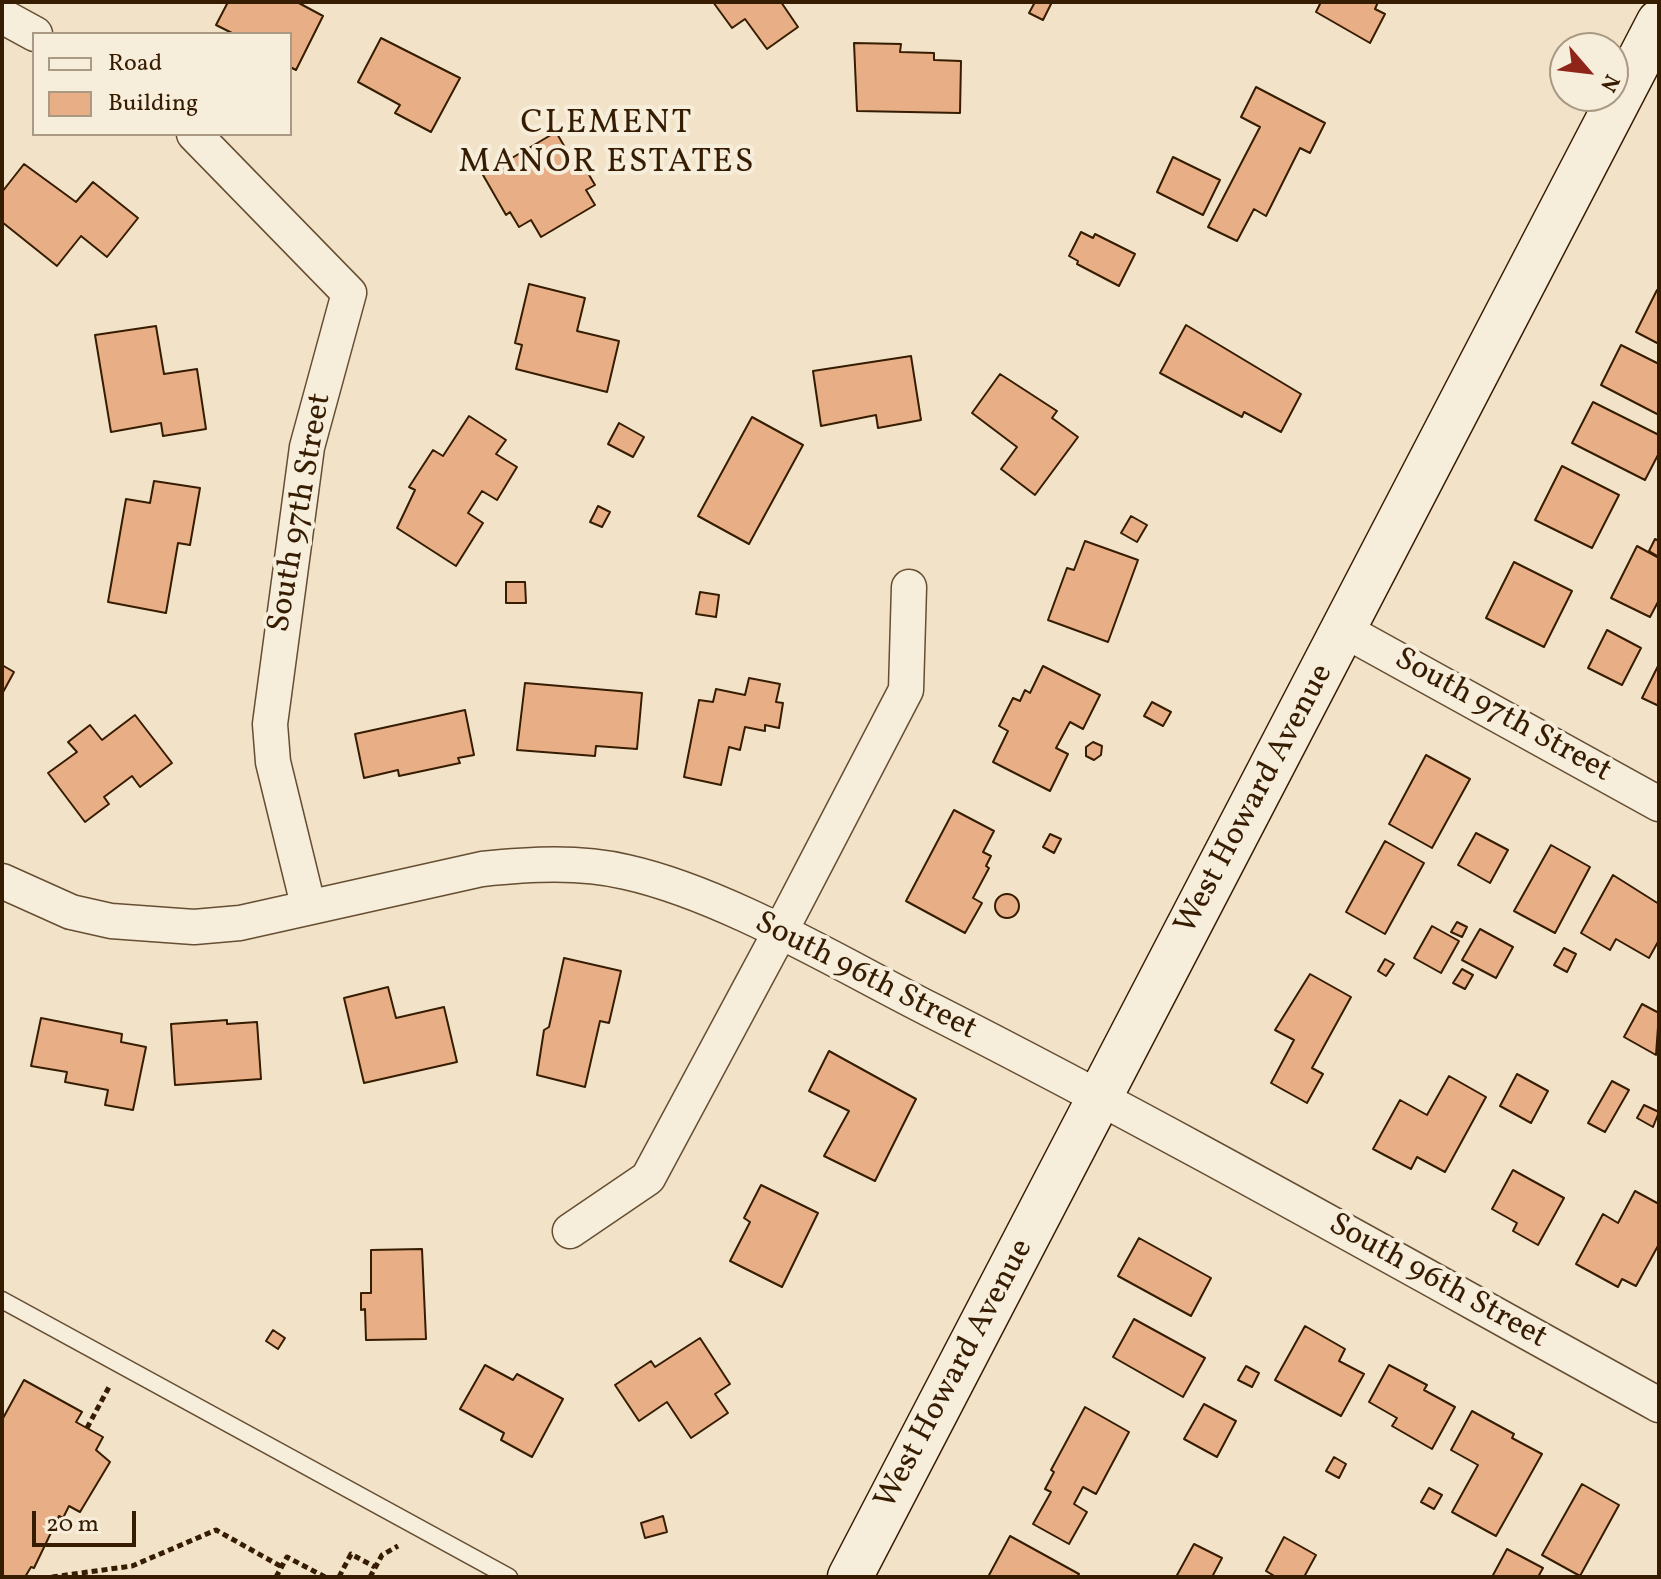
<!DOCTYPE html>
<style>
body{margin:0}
#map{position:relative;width:1661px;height:1579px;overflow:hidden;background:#f2e3c8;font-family:Vollkorn,serif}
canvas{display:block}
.frame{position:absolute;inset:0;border:4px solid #361c00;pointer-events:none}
.legend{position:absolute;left:32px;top:32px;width:260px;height:104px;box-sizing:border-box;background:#f7eddb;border:2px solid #aa9983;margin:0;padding:10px 14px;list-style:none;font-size:24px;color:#361c00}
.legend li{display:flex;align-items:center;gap:16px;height:40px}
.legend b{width:40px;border:2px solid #aa9983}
.north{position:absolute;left:1549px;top:32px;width:80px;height:80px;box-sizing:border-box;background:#f7eddb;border:2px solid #aa9983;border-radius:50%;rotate:118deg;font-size:22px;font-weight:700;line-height:32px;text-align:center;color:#361c00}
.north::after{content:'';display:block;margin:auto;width:28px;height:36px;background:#8f2418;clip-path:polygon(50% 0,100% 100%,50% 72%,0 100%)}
.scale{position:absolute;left:32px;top:1511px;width:104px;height:36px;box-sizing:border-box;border:4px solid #361c00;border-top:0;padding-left:10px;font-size:24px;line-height:28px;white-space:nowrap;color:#361c00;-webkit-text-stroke:6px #f7eddb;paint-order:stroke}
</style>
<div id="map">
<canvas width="1661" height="1579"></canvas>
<div class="frame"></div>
<ul class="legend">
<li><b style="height:10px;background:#f7eddb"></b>Road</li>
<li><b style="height:22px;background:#e8af87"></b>Building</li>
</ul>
<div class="north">N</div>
<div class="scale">20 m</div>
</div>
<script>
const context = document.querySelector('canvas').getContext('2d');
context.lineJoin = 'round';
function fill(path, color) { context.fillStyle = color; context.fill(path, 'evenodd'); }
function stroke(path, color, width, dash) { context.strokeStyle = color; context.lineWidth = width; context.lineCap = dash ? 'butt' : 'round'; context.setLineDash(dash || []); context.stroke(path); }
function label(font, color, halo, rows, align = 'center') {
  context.font = font + ' Vollkorn,serif'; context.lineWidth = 8; context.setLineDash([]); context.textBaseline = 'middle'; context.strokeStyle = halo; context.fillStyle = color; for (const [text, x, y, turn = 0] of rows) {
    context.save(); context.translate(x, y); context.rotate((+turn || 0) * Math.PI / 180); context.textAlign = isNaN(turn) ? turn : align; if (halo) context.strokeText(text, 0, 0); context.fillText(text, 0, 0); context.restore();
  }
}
const building = new Path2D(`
 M228,2h69l26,14 -27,54 -6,-3v-33h-56l-18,-9z
 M713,2h68l17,25 -31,22 -22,-30 -13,9z
 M1035,2h17l-9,18 -14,-7z
 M1321,2h57l-3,7 10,5 -15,29 -54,-31z
 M381,38l79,40 -29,54 -36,-19 5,-8 -42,-23z
 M854,43l47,1 -1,8 34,1v7l27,1 -1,52 -103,-2z
 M1256,87l69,36 -15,30 -10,-5 -34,68 -12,-7 -17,32 -29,-14 52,-100 -19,-10z
 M556,132l17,29 6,-3 16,27 -9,5 9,15 -54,32 -10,-17 -12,7 -9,-15 -4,3 -23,-40z
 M1173,157l47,23 -17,35 -46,-23z
 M24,164l52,38 17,-20 45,36 -31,39 -26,-21 -24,30 -55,-44v-30z
 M1081,232l12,6 2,-4 40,20 -16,32 -42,-22 1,-3 -9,-5z
 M529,284l56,14 -8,33 42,10 -12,51 -91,-23 6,-24 -7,-2z
 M1657,290l2,1v53l-23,-12z
 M1186,325l115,69 -20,38 -37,-20 -2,5 -82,-44z
 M156,326l8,48 33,-5 9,60 -43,7 -2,-13 -50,9 -16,-97z
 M1621,345l38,19v51l-58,-30z
 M911,356l10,64 -43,8 -2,-13 -55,11 -8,-55z
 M1000,374l57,37 -5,7 26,19 -43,58 -34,-26 16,-22 -45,-34z
 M1593,402l66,33v18l-14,27 -73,-37z
 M469,416l37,24 -10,14 21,13 -20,33 -15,-9 -14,22 15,10 -27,43 -59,-38 18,-38 -6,-3 24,-37 10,6z
 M752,417l51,28 -54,99 -51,-28z
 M619,423l25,14 -11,20 -25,-13z
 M1562,466l57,29 -27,53 -57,-28z
 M154,481l46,7 -10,57 -12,-2 -12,70 -58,-11 18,-103 24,4z
 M598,506l12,6 -8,15 -12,-5z
 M1131,516l16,9 -10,17 -16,-9z
 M1655,539l4,2v16l-10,-6z
 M1085,541l53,19 -30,82 -60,-22 19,-52 7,2z
 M1637,546l22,12v42l-9,17 -39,-19z
 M1514,562l58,29 -28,56 -58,-29z
 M506,582h19l1,21h-20z
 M700,592l19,3 -3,22 -20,-3z
 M1607,630l34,18 -19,37 -34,-17z
 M1659,664v42l-17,-8z
 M2,665l12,7 -12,22z
 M1043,666l57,29 -17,34 -13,-7 -14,26 12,6 -18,37 -57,-29 15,-31 -9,-5 14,-28 7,3 5,-11 5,3z
 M749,678l31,6 -4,18 7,1 -4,25 -14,-3v6l-20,-4 -5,23 -11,-3 -8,38 -37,-8 15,-77 14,2 3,-13 29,6z
 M525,683l117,10 -5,56 -41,-3 -1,10 -78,-6z
 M1152,702l19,10 -8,14 -19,-10z
 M465,710l9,45 -16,3 2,5 -61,13 -1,-6 -34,8 -9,-44z
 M135,715l37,48 -32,24 -8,-11 -28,21 5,7 -24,18 -37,-49 29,-21 -9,-10 22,-17 12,15z
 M1093,742l9,4 -1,9 -7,5 -8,-4v-9z
 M1426,755l44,24 -38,69 -43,-24z
 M954,810l40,21 -11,21 8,4 -5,10 3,2 -16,30 9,5 -17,30 -59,-32z
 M1476,833l32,17 -18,33 -32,-18z
 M1050,834l11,5 -7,14 -11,-6z
 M1385,841l39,22 -39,71 -39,-22z
 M1551,845l39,22 -35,66 -41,-22z
 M1613,875l46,29v36l-10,18 -33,-19 -6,11 -29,-17z
 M995 906a12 12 0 1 1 24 0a12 12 0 1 1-24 0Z
 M1457,922l10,5 -5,10 -11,-5z
 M1432,926l27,15 -18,32 -27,-15z
 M1480,929l33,18 -17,31 -34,-18z
 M1564,948l12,6 -9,18 -13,-7z
 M564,958l57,13 -12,52 -9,-2 -15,66 -48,-12 7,-45 5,-3z
 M1385,959l9,5 -8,12 -8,-5z
 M1462,969l11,6 -8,14 -12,-6z
 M1310,974l41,23 -39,71 11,6 -16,29 -36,-20 23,-43 -19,-10z
 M388,987l8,31 48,-11 13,55 -93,21 -20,-85z
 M1642,1004l17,9 -3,42 -32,-18z
 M41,1018l81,16 -1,8 25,5 -13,63 -28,-5 3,-15 -43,-8 2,-10 -36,-6z
 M227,1020v4l30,-2 4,57 -86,6 -4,-61z
 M829,1051l87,48 -41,82 -51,-25 25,-45 -40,-20z
 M1517,1074l31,17 -17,32 -31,-17z
 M1449,1076l37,21 -41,75 -28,-15 -6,12 -38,-20 27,-49 27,15z
 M1612,1081l17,9 -24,42 -17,-9z
 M1644,1105l15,7 -6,15 -16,-9z
 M1513,1170l51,28 -26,47 -25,-14 4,-8 -25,-14z
 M761,1185l57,28 -36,74 -52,-26 20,-39 -6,-4z
 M1635,1191l24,13v40l-23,42 -14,-7 -4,8 -42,-23 27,-50 15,9z
 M1139,1238l72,40 -20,38 -73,-40z
 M422,1249l4,90 -60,1 -1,-31 -4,1v-17h10v-43z
 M1134,1319l71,39 -22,39 -70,-40z
 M1305,1326l40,23 -6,12 25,13 -23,42 -66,-36z
 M273,1330l12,8 -7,11 -12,-8z
 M700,1338l30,46 -15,10 13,19 -37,25 -24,-36 -28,19 -24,-36 36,-24 4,6z
 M485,1365l28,15 4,-6 46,25 -31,58 -31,-17 3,-7 -44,-24z
 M1389,1365l38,20 -3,5 31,17 -23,42 -40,-23 5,-8 -28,-16z
 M1246,1366l13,7 -7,14 -14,-7z
 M24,1380l58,32 -6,10 27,15 -7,13 14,12 -30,50 -11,-6 -6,12 -4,-2 -25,52 -3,-1 -6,10h-23v-157z
 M1204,1404l32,17 -19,36 -33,-18z
 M1085,1407l44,25 -33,62 -13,-7 -9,17 13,8 -18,32 -36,-20 18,-32 -6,-3 9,-17 -3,-2z
 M1472,1411l42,23 -2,4 30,16 -46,82 -44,-24 26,-47 -27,-15z
 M1334,1457l12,7 -7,14 -13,-7z
 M1582,1484l37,21 -39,71 -38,-21z
 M1429,1488l13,7 -8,14 -13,-7z
 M663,1516l4,16 -22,6 -4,-15z
 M1010,1536l69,38 -2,3h-89z
 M1284,1537l32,18 -12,22h-28l-10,-6z
 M1194,1544l28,14 -10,19h-36z
 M1507,1549l36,19 -5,9h-46z`);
const path = new Path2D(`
 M87,1428l22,-41
 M52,1577l80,-11 84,-36 66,37
 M276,1577l11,-20 38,20
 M339,1577l12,-23 24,13
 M370,1577l12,-22 16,-9`);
const lane = new Path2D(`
 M2,1300l507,277`);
const street = new Path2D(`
 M2,16l33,18
 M194,134l155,159 -42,154 -37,277 3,38 35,143
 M1344,630l315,174
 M2,881l69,31 40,9 83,6 46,-4 242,-54c48,-5 98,-8 144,3 99,22 214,92 305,138 246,125 486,262 728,395
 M570,1231l78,-53 131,-244 127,-244 3,-103`);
const secondary = new Path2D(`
 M850,1577l809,-1555`);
const streetNames = [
 ["South 97th Street",302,513,-80],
 ["South 97th Street",1502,717,29],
 ["West Howard Avenue",1256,800,-62],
 ["South 96th Street",865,978,27],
 ["South 96th Street",1437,1283,29],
 ["West Howard Avenue",956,1375,-62]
];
const neighbourhoodNames = [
 ["CLEMENT",607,126],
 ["MANOR ESTATES",607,165]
];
fill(building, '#e8af87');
stroke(building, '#361c00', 2);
stroke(lane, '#654e32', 19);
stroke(street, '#654e32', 37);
stroke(secondary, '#361c00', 47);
stroke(path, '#361c00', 5, [6, 4]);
stroke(lane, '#f7eddb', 16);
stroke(street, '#f7eddb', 34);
stroke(secondary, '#f7eddb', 44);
label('32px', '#361c00', '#f7eddb', streetNames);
context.letterSpacing = '2px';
label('34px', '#361c00', '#f7eddb', neighbourhoodNames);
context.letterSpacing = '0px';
</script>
